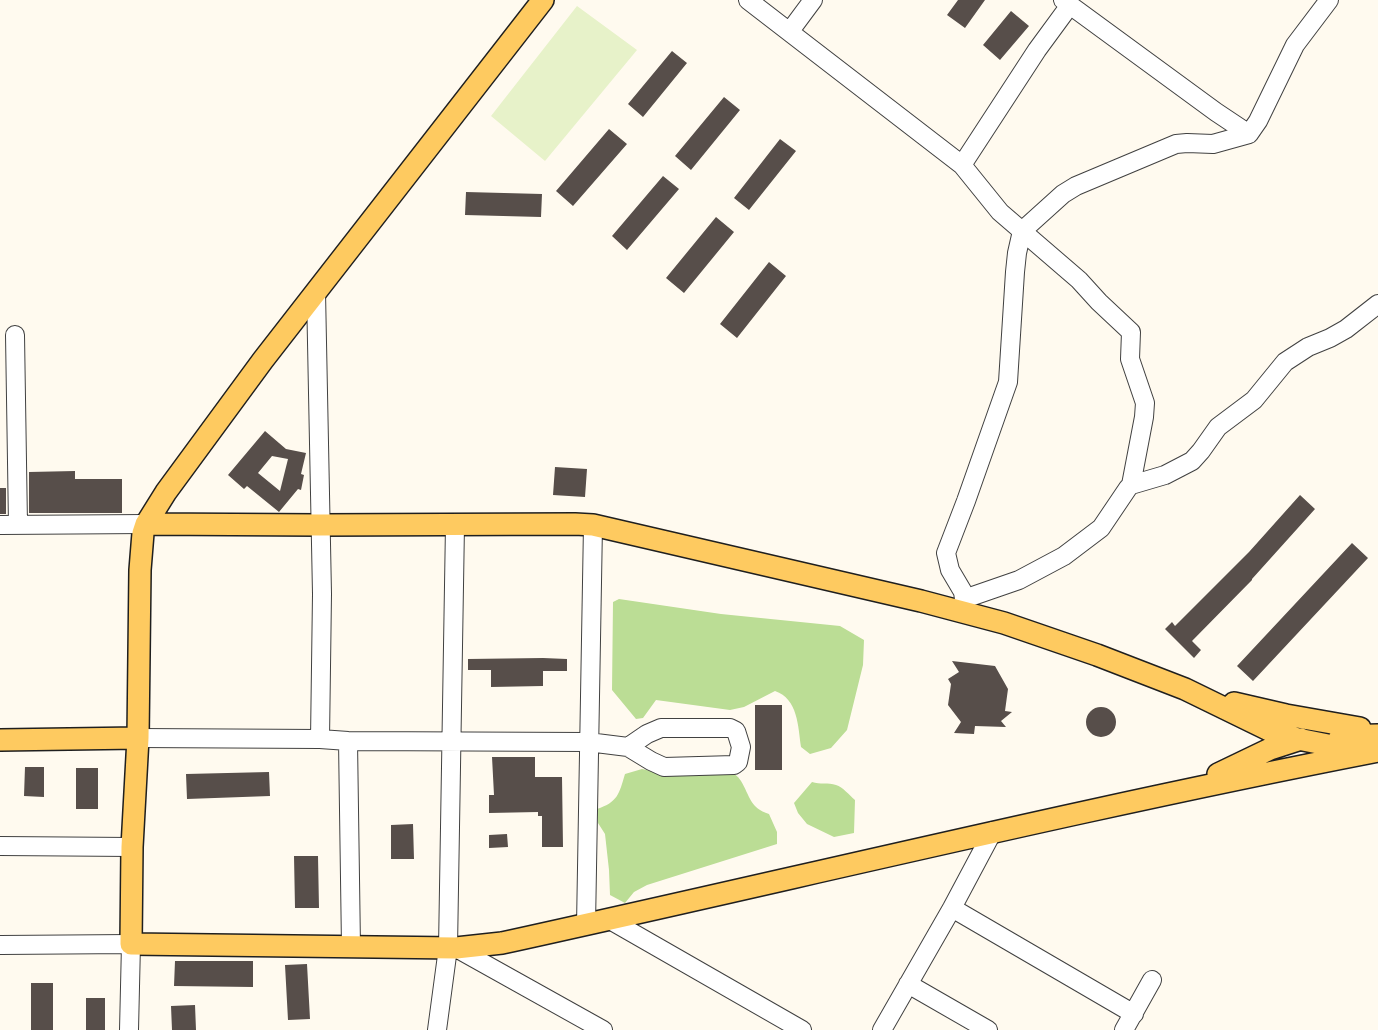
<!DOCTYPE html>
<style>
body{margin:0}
canvas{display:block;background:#fffaef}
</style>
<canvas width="1378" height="1030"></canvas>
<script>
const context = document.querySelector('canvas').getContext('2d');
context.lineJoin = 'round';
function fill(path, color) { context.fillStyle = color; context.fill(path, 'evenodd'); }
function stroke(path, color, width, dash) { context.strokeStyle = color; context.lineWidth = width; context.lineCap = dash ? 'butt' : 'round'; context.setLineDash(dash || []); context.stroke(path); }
const forest = new Path2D(`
 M619,599l102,15 119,12 24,14 -1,25 -16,65 -16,18 -21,6 -9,-7c-3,-21 -3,-48 -26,-56l-31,16 -14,3 -74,-10 -13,18 -7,1 -24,-29 1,-88z
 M642,769l14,3 73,-3c4,4 9,7 12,12 9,15 9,27 28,33l8,18v12l-130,41 -13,7 -9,11 -15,-8 -1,-25 -4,-36 -7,-11 -1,-14c21,-7 22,-15 28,-35z
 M812,782c8,3 16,0 24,3 7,2 13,10 19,15l-1,33 -20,4 -27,-13 -9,-11 -4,-10z`);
const pitch = new Path2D(`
 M577,6l60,44 -92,111 -54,-45z`);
const building = new Path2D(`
 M958,0h27l-20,28 -18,-13z
 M1011,11l18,15 -29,34 -17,-15z
 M672,51l15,12 -44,54 -15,-13z
 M724,97l16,13 -49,60 -16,-14z
 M609,129l18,15 -54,62 -17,-15z
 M780,139l16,12 -47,59 -15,-12z
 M663,176l16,13 -52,61 -15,-14z
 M466,192l76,2 -1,23 -76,-2z
 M716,217l18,15 -50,61 -18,-15z
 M769,262l17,14 -49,62 -17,-14z
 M265,431l21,18 20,4 -5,21 3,1 -3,15 -3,-1 -19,23 -32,-26 -3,3 -16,-14zM272,456l16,3 -8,32 -22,-18z
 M555,467l32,2 -2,28 -32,-2z
 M75,471v8h47v34h-93v-41z
 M0,488h6v26h-6z
 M1300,495l15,14 -63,70v1l-60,61 9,9 -7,8 -29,-29 7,-7 3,4 74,-74z
 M1352,543l16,15 -115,123 -16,-15z
 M543,658l24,1v12h-24v15l-52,1v-17h-23v-11z
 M952,661l43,5 13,23 -3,22 7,1 -11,9 5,6 -31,-1 -1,8 -20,-1 7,-11 -13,-17 3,-21 -3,-5 11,-7z
 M755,705h27v65h-27z
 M1086 722a15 15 0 1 1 30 0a15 15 0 1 1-30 0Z
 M492,757h43v20h27l1,70h-21v-31h-4v-4l-49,1v-18h5z
 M25,767h19v30l-20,-1z
 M76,768h22v41h-22z
 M269,772l1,24 -83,3 -1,-25z
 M413,824l1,35h-23v-34z
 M507,834l1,13 -19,1v-13z
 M294,856h24l1,52h-24z
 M175,961h78v26l-79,-1z
 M307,964l3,55 -22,1 -3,-55z
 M31,983h22v47h-22z
 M86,998h19v32h-19z
 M195,1005l1,25h-24l-1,-24z`);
const minor = new Path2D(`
 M748,0l214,165 38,47 79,68 20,22 32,30 -1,27 15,44 -1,14 -13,68
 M1063,0l153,112 33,22
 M790,31l23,-31
 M962,165l75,-115 33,-45
 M316,292l6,302 -2,145
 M15,335l3,190
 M0,525l146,-1
 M964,599l55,-19 45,-24 37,-28 27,-40 3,-3 34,-10 27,-14 9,-10 17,-24 36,-27 31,-38 23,-15 22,-9 16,-9 32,-25
 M961,611l3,-12 -1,-7 -13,-22 -4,-17 20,-52 42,-119 7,-110 2,-19 5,-22 41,-37 13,-8 100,-42 11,-1 26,1 36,-10 9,-13 37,-76 34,-45
 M138,738l182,1 28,2 240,1 40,5 23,14 13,6 70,-2 4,-3 3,-15 -5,-16 -6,-3h-69l-14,6 -19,13
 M348,741l3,206
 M0,846l132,1
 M952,908l182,106
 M610,920l192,110
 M586,925l7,-400
 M0,945l131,-1 -2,86
 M456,948l147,82
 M908,984l80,46
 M437,1030l11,-82 7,-423
 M882,1030l70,-122 41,-77
 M1124,1030l28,-50`);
const major = new Path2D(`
 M543,0l-280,360 -97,132 -20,32 -3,9 -3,37 -2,168 -6,109 -1,97 325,4 46,-5c292,-64 582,-135 876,-192
 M146,524l174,1 255,-1 18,1 328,76 83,22 93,32 88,34 84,41 29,9 30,6 31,2
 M1234,703l52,12 74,13
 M1340,736l38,-1
 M0,740l138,-2
 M1218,774l52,-25 31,-10`);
fill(forest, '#bbdd95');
fill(pitch, '#e7f2c9');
fill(building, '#574e4a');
stroke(minor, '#414141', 20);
stroke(major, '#1f1f1f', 24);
stroke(minor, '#fff', 18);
stroke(major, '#feca60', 21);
</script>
